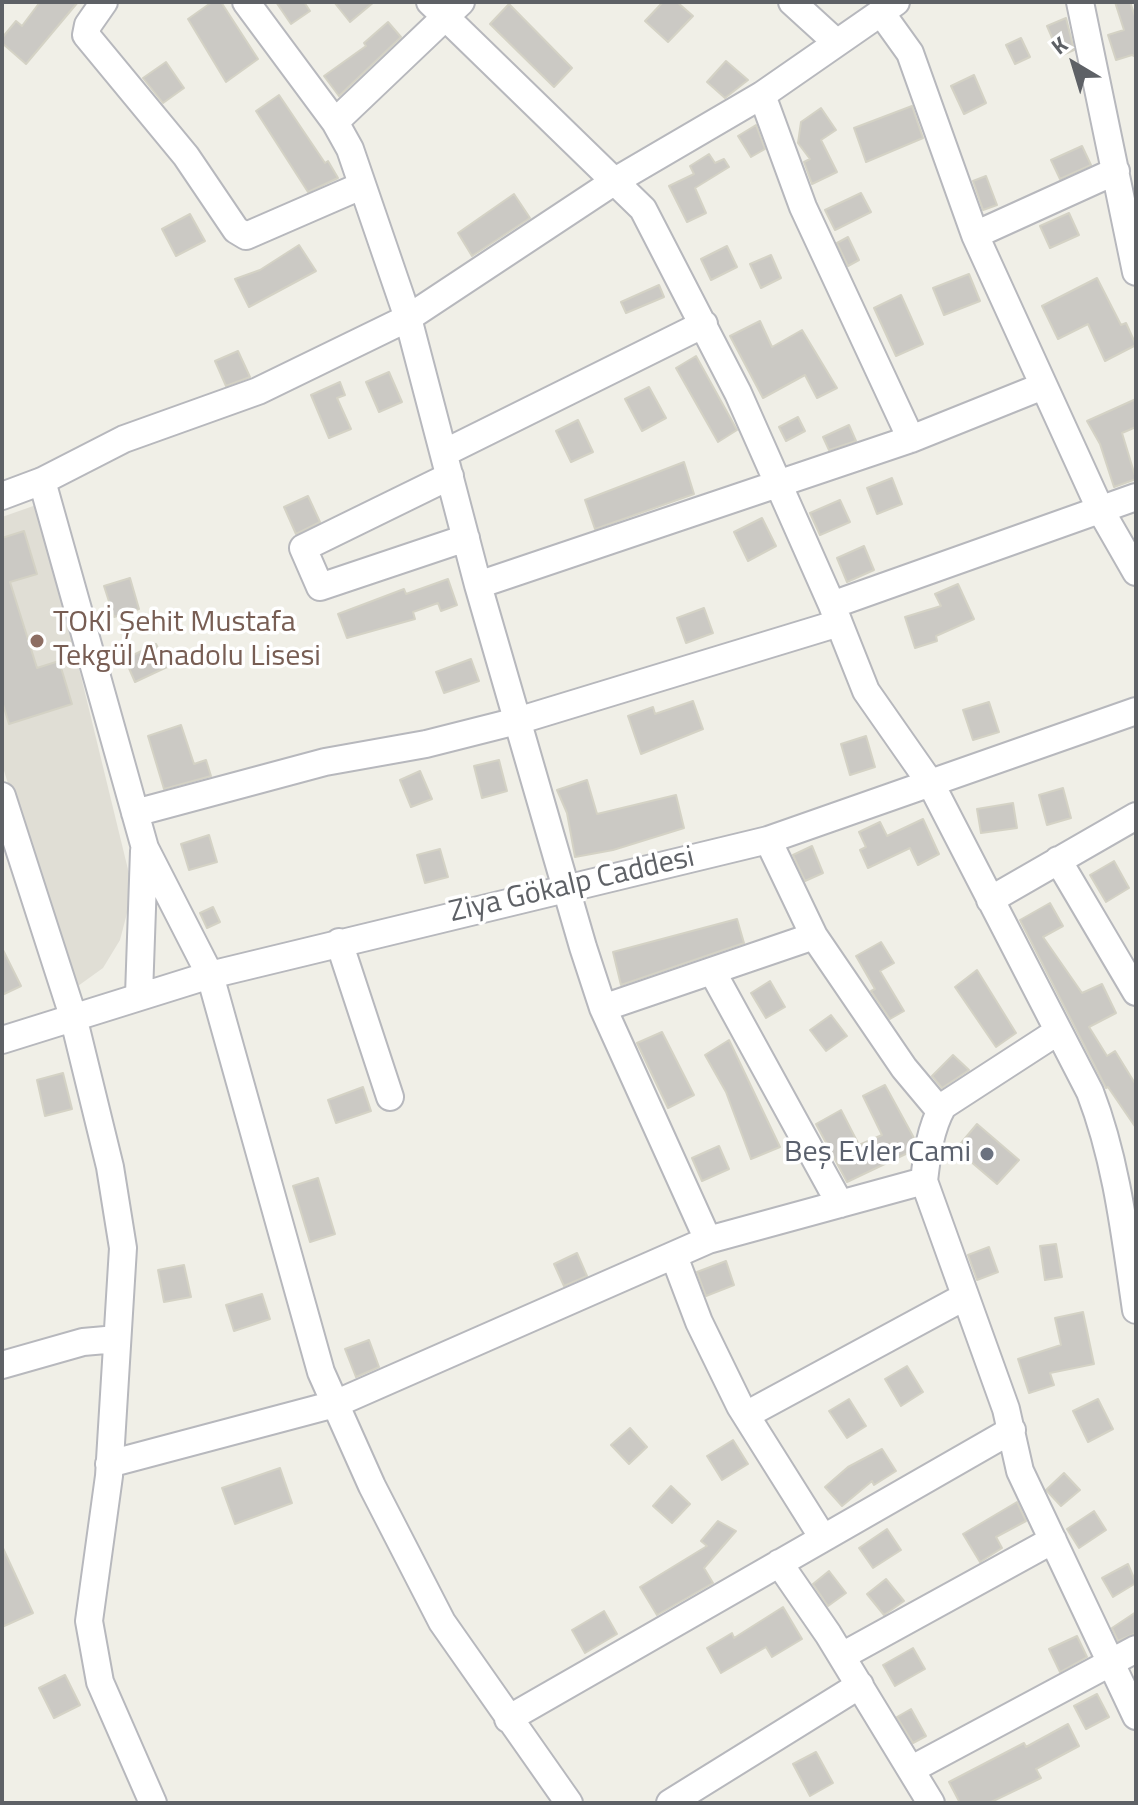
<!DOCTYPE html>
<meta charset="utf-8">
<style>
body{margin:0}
#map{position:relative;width:1138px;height:1805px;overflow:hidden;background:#f0efe7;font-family:"Titillium Web",sans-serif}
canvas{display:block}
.frame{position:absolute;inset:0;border:4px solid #5e6166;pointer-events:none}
.north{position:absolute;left:1034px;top:24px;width:80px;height:80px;-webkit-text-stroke:6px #fff;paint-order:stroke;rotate:322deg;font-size:22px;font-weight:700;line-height:32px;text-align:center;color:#5e6166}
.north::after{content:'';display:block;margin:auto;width:28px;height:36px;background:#5e6166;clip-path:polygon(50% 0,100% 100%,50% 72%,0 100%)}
</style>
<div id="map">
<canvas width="1138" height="1805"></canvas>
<div class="frame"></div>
<div class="north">K</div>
</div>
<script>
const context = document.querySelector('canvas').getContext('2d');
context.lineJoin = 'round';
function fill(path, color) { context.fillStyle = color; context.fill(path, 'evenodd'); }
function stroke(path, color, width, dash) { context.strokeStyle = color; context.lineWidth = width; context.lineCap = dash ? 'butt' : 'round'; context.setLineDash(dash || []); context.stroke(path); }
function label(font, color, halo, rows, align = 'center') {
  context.font = font + ' "Titillium Web",sans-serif'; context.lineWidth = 7; context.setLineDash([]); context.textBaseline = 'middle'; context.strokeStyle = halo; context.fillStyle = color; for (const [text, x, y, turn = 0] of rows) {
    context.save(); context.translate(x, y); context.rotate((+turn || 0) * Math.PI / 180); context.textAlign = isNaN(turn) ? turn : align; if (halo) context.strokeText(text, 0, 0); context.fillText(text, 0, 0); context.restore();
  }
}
const education = new Path2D(`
 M39,504l94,386 -13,50 -17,28 -32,23 -69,-227v-247z`);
const building = new Path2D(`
 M40,2h38l-52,62 -24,-21v-5l14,-17 6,5z
 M212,2h9l37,57 -32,23 -38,-63z
 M276,2h28l6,9 -19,13z
 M334,2h40l-24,20z
 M663,2h14l16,14 -25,26 -23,-21z
 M1115,2h15l6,17v38l-4,-2 -16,5 -8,-25 16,-5z
 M509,4l63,64 -18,19 -64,-63z
 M1066,18l8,32 -14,6 -13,-30z
 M388,22l13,15 -62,59 -15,-20 42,-30 -2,-3z
 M1021,38l9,19 -15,7 -9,-19z
 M726,61l22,19 -23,18 -18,-16z
 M166,62l18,26 -21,15 -20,-25z
 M974,75l12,28 -22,11 -13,-28z
 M279,95l46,68 3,-2 10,17 -30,14 -52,-81z
 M912,106l11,32 -57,24 -12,-34z
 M821,108l15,22 -15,10 16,32 -25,12 -8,-22 6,-3 -12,-16 3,-21z
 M756,125l9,24 -14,8 -13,-21z
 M1082,146l9,19 -31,14 -9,-19z
 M709,154l6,9 9,-4 5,8 -34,21 11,25 -19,9 -18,-36 25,-12 -4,-8z
 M986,176l11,29 -14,5 -10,-29z
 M861,193l10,19 -36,18 -10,-20z
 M514,194l16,24 -58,38 -14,-23z
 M1069,213l10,22 -29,13 -10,-22z
 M190,214l15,27 -29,15 -14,-27z
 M848,237l11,23 -11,6 -11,-23z
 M299,245l17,26 -67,36 -14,-28 25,-9z
 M727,246l10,21 -26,13 -10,-21z
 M771,255l10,23 -20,10 -11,-24z
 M969,274l11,27 -36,14 -11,-27z
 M1097,278l24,47 5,-2 10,22 -31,16 -17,-37 -30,15 -16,-33z
 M659,285l5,12 -38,16 -5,-11z
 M901,295l22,49 -27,12 -22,-48z
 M760,321l12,26 30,-17 35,58 -20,10 -12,-23 -42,23 -33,-62z
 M238,351l12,26 -24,9 -11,-25z
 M696,356l41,74 -19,12 -42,-74z
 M389,372l13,30 -23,10 -13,-30z
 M340,382l5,13 -8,3 14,31 -22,9 -18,-43z
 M649,387l17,31 -24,13 -17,-32z
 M1136,399v28l-14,6 14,46 -22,8 -14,-43 -13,-23z
 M798,417l7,14 -19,10 -7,-14z
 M578,420l15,32 -22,10 -15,-31z
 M849,425l7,16 -27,9 -6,-13z
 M684,462l10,32 -99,35 -10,-29z
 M892,478l10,26 -25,10 -10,-26z
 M308,496l12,26 -24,12 -12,-27z
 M840,500l10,22 -30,13 -10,-22z
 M762,518l14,28 -28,15 -14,-29z
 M24,531l13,43 -27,8 27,86 22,-7 13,43 -63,20 -7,-23v-163z
 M864,546l10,24 -27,12 -10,-24z
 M130,578l9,31 -25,8 -10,-31z
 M448,579l9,26 -16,6 -3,-8 -25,9 2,7 -68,19 -9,-24 66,-25 2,5z
 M958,584l16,35 -38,17 1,5 -22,7 -10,-31 36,-11 -6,-12z
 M704,608l9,25 -27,10 -9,-25z
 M156,644l11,23 -32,15 -10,-23z
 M471,659l8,22 -35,12 -8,-21z
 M693,701l10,28 -62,25 -13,-38 25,-9 2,7z
 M989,702l10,30 -26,8 -10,-30z
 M181,725l13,39 12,-4 5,16 -47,13 -16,-53z
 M866,736l9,31 -25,8 -9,-31z
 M499,760l8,31 -25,7 -8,-32z
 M420,771l12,28 -21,8 -11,-27z
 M587,780l10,34 79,-19 8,33 -71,22 -38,7 -8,-44 -10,-23z
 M1063,788l8,30 -24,7 -8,-30z
 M1013,803l4,25 -36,5 -4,-24z
 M923,819l16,35 -21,11 -8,-17 -42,20 -8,-18 6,-3 -7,-15 21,-10 7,14z
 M209,835l8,27 -28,8 -8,-26z
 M812,846l11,27 -18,8 -12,-26z
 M440,849l8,28 -23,6 -8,-28z
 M1114,861l15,27 -23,14 -16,-27z
 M1050,903l13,23 -20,11 39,56 20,-9 14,29 -27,14 18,29 8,-5 21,34v43l-28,-41 -2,1 -86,-168z
 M213,907l7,15 -13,6 -7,-15z
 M737,919l7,24 -123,42 -8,-33z
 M881,942l13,21 -14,8 24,40 -14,8 -19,-28 4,-2 -19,-33z
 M2,948l19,38 -19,9z
 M977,970l39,63 -20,14 -41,-60z
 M770,981l15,26 -19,11 -15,-25z
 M831,1015l16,21 -21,15 -16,-21z
 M662,1032l32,63 -26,13 -31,-65z
 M729,1040l51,107 -29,12 -25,-67 -21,-37z
 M953,1055l16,15 -27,18 -10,-12z
 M63,1073l9,36 -27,7 -8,-36z
 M885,1085l29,53 -2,13 -65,31 -31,-58 25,-14 18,35 23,-10 -19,-39z
 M363,1087l8,24 -35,12 -8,-23z
 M977,1124l42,36 -22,24 -41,-35z
 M719,1146l10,23 -27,12 -10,-23z
 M318,1178l17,56 -25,8 -17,-56z
 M1056,1244l6,33 -17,3 -5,-34z
 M989,1247l9,25 -21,8 -9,-25z
 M577,1253l10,23 -23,10 -10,-22z
 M726,1261l8,24 -28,11 -9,-24z
 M184,1265l7,32 -27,5 -6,-32z
 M262,1294l8,25 -36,12 -8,-26z
 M1083,1312l11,52 -44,9 4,12 -25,8 -11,-34 43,-14 -6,-27z
 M369,1340l10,27 -23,10 -11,-28z
 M907,1366l16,26 -22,14 -16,-27z
 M849,1399l17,27 -19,12 -18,-27z
 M1098,1399l15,30 -25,13 -15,-31z
 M630,1428l17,19 -18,17 -18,-19z
 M733,1440l15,24 -26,16 -15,-24z
 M882,1449l14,22 -22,14 -2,-4 -30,25 -17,-19 23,-20z
 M280,1468l12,35 -57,21 -13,-36z
 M1064,1473l16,17 -19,16 -15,-16z
 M671,1486l19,18 -18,19 -19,-17z
 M1017,1502l9,19 -30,16 6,11 -22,14 -17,-28z
 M1094,1511l12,19 -27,18 -12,-19z
 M718,1521l18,10 -32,37 9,15 -56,32 -17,-28 67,-41 -6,-5z
 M887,1529l14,21 -28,18 -14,-20z
 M2,1546l31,67 -31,14z
 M1128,1564l8,19 -23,14 -11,-19z
 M829,1571l17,22 -18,13 -15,-22z
 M886,1579l18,22 -20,14 -17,-21z
 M783,1607l19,32 -30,18 -6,-10 -45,26 -14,-25 25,-15 2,5z
 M604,1611l13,23 -32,19 -13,-23z
 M1136,1612v21l-18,8 -6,-13z
 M1077,1636l10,21 -27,15 -11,-23z
 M913,1648l12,21 -30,17 -12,-21z
 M65,1675l15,30 -26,13 -15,-30z
 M1097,1694l12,23 -23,12 -12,-23z
 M911,1709l15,27 -13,7 -16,-26z
 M1068,1724l11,22 -43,23 5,9 -52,25h-29l-11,-21 75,-39 2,4z
 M816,1752l17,31 -23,13 -17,-32z`);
const minor = new Path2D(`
 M104,2l-16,23 -2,10 100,121 50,74 10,6 115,-50
 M246,2l89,120 15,27 58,169 70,267 105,362 20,61 105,232
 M430,2l213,207 95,184 94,212
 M792,2l45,41
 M1080,2l56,270
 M882,14l28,39 65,182 126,276 35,61
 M762,95l41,112 108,232
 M335,122l126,-120
 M975,235l141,-64
 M444,453l260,-129
 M450,476l-147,72 17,39 146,-49
 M42,481l103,367 65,127 111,397 51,114 70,136 127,181
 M2,496l40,-15 82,-42 134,-48 150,-73 207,-137 147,-86 134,-93
 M478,585l433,-146 132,-53
 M839,623l27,68 65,93 159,308c27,70 35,144 46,218
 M2,796l71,220 37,151 13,81 -14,228 -20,145 11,61 53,121
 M135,813l190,-51 101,-18 91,-23 322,-98 -7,-18 304,-108
 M768,840l46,96 90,132 36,43
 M1058,860l78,132
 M990,900l146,-84
 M339,942l51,155
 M712,971l128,233
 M139,995l5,-144
 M603,1008l211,-72
 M1057,1032l-114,74c-13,23 -16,49 -19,75l82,228 14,62 116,245
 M2,1040l208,-65 558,-135 368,-129
 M674,1256l25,66 41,84 83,132
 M2,1365l81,-23 34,-3
 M746,1415l218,-118
 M109,1464l226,-60 373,-164 216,-59
 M779,1563l49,71 103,169
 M842,1656l211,-116
 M508,1719l504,-289
 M912,1769l224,-120
 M670,1803l190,-118`);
const markers = [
 [37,641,8,"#8d6e63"],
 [987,1154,8,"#6b7280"]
];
const educationNames = [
 ["TOKİ Şehit Mustafa",53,624],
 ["Tekgül Anadolu Lisesi",53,658]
];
const streetNames = [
 ["Ziya Gökalp Caddesi",572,886,-13]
];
const worshipNames = [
 ["Beş Evler Cami",971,1154]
];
fill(education, '#e0ded5');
fill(building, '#cbc9c4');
stroke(building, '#d4d2c5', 2);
stroke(minor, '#b7b8bd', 30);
stroke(minor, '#fff', 26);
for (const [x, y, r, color] of markers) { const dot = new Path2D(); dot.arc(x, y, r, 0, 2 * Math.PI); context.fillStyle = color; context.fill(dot); stroke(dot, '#fff', 3); }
label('30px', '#785e54', '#fff', educationNames, 'left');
label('30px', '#5e6166', '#fff', streetNames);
label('30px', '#5b616d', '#fff', worshipNames, 'right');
</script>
